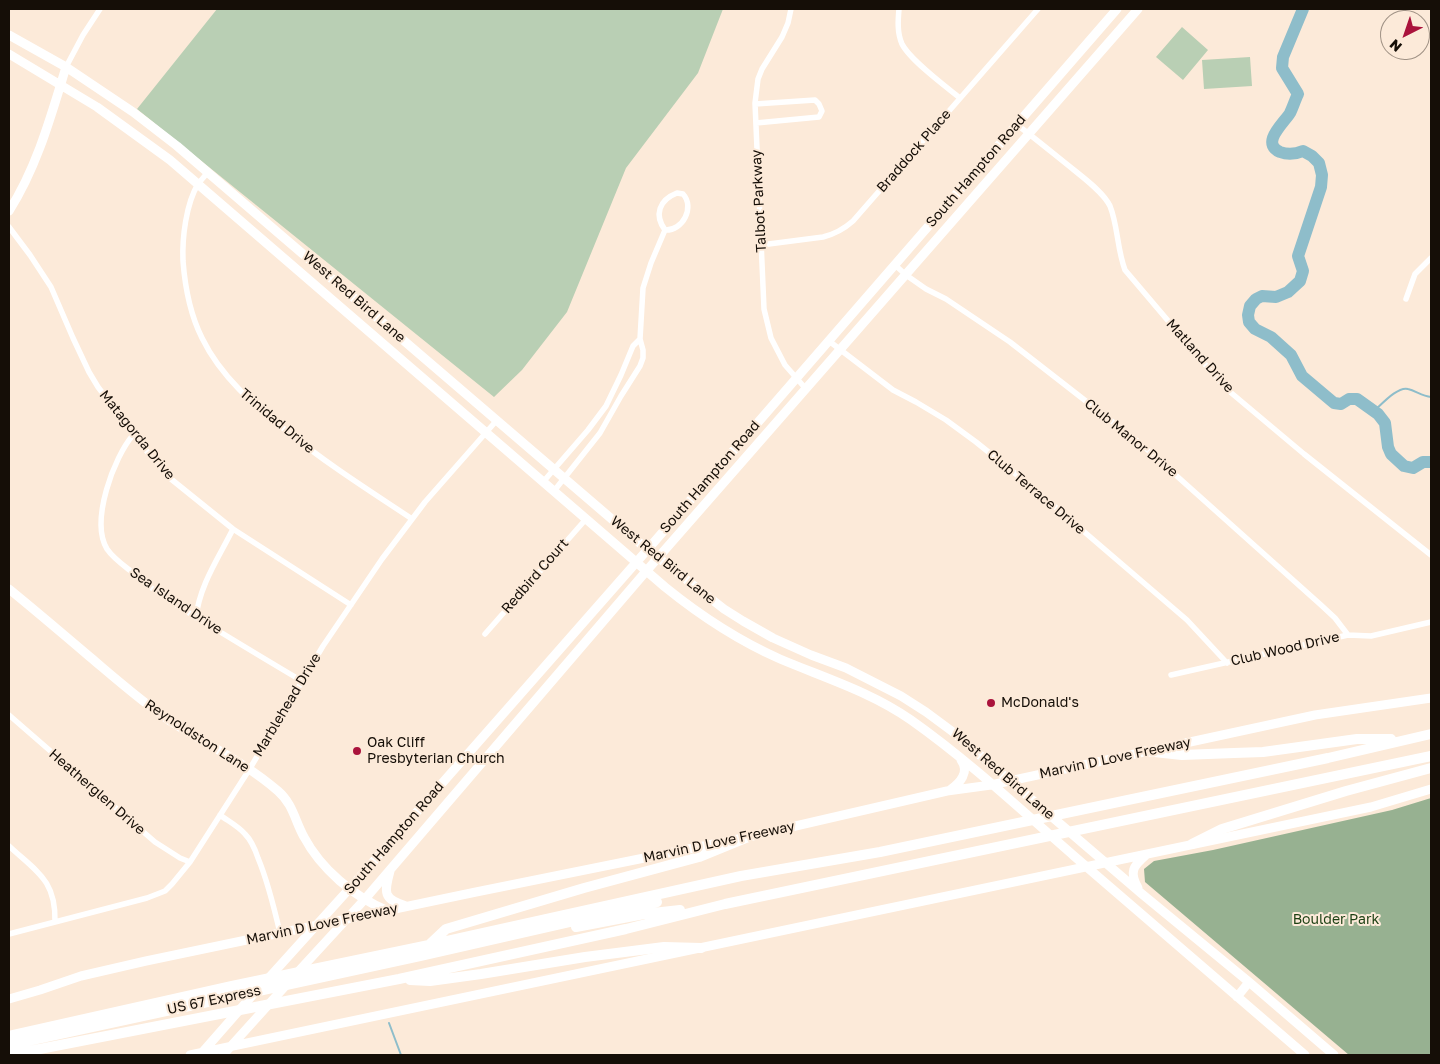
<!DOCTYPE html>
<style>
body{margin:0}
#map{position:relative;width:1440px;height:1064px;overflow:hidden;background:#fcead9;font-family:"Golos Text",sans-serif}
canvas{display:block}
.frame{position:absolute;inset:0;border:10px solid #150e07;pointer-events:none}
.north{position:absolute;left:1380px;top:10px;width:50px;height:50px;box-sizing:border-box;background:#fcead9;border:1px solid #a09285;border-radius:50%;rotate:221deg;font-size:14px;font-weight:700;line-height:20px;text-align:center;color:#150e07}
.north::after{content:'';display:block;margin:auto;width:18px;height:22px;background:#aa133c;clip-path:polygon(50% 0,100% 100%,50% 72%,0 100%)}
</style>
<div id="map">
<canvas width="1440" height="1064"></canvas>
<div class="frame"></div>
<div class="north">N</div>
</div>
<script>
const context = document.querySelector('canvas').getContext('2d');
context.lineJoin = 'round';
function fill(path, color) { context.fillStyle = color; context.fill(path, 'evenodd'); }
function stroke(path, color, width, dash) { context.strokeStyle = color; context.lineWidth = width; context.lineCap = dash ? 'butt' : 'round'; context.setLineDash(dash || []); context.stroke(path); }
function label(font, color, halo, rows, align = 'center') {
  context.font = font + ' "Golos Text",sans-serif'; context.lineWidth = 4; context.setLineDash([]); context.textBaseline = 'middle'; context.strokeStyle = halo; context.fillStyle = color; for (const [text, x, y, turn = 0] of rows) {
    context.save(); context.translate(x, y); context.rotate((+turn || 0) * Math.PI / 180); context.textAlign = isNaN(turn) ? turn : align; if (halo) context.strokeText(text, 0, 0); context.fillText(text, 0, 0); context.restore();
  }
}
const green = new Path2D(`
 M217,9h506l-25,64 -72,95 -59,144 -45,58 -28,27 -357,-288z
 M1182,27l26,23 -25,30 -27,-23z
 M1250,57l2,29 -48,3 -2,-29z`);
const forest = new Path2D(`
 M1431,798v257h-82l-204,-173 -1,-13 10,-8 59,-11 179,-40z`);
const stream = new Path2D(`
 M1374,411c8,-7 24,-25 34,-22 8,2 14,7 23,8
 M389,1023l12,32`);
const river = new Path2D(`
 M1303,9l-20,48 -1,11 16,26c-3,6 -5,13 -8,19 -6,10 -30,30 -10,39 8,3 16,2 23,-1l9,5 7,7 3,12 -1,12 -23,69 5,15 -3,10 -12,11 -12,5 -14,-1 -6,3 -6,7 -2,9 1,7 6,7 16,8 20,18 11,21 32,27 7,1 8,-5h8l21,15 7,9 3,24 3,7 13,12 9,2 10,-6h8`);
const street = new Path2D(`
 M791,9l-3,14 -6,14 -20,32 -4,10 -3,24 9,206 7,29 14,27 21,24
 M899,9c-1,11 -2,24 3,35 8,16 43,42 58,54
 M66,67l17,-32 17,-26
 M755,104l60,-4 4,4 3,7 -3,6 -63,6
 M1016,124c20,15 39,31 58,46 11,9 30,23 36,36 8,20 7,43 15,64l95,112 9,9 75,63 127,101
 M208,172c-3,4 -7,8 -10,12 -12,20 -16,54 -15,77 2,26 7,53 19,77 19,39 52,67 86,94 39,32 82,59 124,87
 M677,193l6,1c12,13 0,37 -18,36 -11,-15 -6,-30 12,-37z
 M9,227l21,28 21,32 22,51 16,34 9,15 54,71 19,21 62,50 118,76
 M761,245l62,-8c12,-3 21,-8 30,-16l185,-212
 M895,265l11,10 20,14 20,10 64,43 131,102 180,161 14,13 13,17
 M1406,299l9,-25 16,-16
 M829,341l64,49 23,12 30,18 30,22 56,45 155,133 40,43
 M133,435c-19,22 -43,86 -26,114 6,9 16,16 25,23 26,23 55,40 85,58 28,17 56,34 85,51
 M543,482l45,-52 18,-24 15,-31 12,-29 7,-7
 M554,491l46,-58 21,-37 19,-30 3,-8v-8l-3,-11 3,-51 8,-25 14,-33
 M196,618c3,-32 23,-61 37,-89
 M485,634l101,-115
 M1171,675l177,-40 23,1 60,-14
 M9,715l146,127 25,16 10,4
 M220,815c8,6 18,11 25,19 7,7 10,15 13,24 10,24 16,49 22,75
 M9,846c28,26 47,34 46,76
 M9,934l138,-36 18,-7 7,-7 18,-22 59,-92 74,-124 59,-87 43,-57 72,-82`);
const secondary = new Path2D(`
 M9,35l57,32 67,45 44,34 465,399 82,64 19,12 30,17 38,17 35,13 55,28 25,16 27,20 189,162 107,88 85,73
 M9,54l88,53 73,53 495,427c37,30 72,53 115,72 45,19 91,33 131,61 58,41 110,90 163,136 77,67 154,133 231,199
 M9,211c28,-44 42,-95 57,-144
 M9,589c27,22 54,45 81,68 26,22 52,45 80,64 36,23 76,42 108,70 15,13 17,30 26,46 17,32 50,60 84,74
 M950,790c10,-7 20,-18 11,-30
 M390,871c-6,22 -7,28 16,35
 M1138,888c-9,-16 -5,-22 8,-33
 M297,973l68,-74 277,-323 496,-567
 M266,981l84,-93 298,-339 469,-540
 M1237,997l12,-15
 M9,999l31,-9 41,-14 65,-15 330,-69 272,-55 199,-46 44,-6 324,-70 116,-17
 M190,1055l1181,-248 60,-18
 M200,1055l57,-65
 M223,1055l65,-72`);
const highway = new Path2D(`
 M1145,751l37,4 52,-2 29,-1 94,-13h34
 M1192,844l30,-15 124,-38 85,-23
 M576,927l68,-13 36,-4
 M429,945l17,-16 138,-41 115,-31 49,-20
 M410,980l20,1 51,-7 104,-17 79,-10 37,1
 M9,1036l223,-50 197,-41 312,-69 139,-24 448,-94 103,-24
 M9,1045l411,-89 237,-54
 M9,1055l390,-76 227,-50 99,-25 706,-148`);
const markers = [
 [991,703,5,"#aa133c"],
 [357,751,5,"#aa133c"]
];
const streetNames = [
 ["Braddock Place",914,151,-49],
 ["South Hampton Road",976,171,-49],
 ["Talbot Parkway",759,201,-93],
 ["West Red Bird Lane",354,297,41],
 ["Matland Drive",1200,356,48],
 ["Trinidad Drive",277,421,40],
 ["Matagorda Drive",137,435,51],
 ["Club Manor Drive",1131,438,39],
 ["South Hampton Road",710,477,-49],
 ["Club Terrace Drive",1036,492,40],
 ["West Red Bird Lane",663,560,39],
 ["Redbird Court",535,576,-49],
 ["Sea Island Drive",176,601,34],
 ["Club Wood Drive",1285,649,-13],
 ["Marblehead Drive",287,705,-59],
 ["Reynoldston Lane",197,736,33],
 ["Marvin D Love Freeway",1115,758,-12],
 ["West Red Bird Lane",1003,774,41],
 ["Heatherglen Drive",97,792,41],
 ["South Hampton Road",394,838,-49],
 ["Marvin D Love Freeway",719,842,-12],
 ["Marvin D Love Freeway",322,924,-12],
 ["US 67 Express",214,1000,-12]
];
const poiNames = [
 ["McDonald's",1001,703],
 ["Oak Cliff",367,743],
 ["Presbyterian Church",367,759]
];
const parkNames = [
 ["Boulder Park",1336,920]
];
fill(green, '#b9cfb4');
fill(forest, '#97b191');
stroke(stream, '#8ebdca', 2);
stroke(river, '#8ebdca', 12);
stroke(street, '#fff', 5.5);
stroke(secondary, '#fff', 9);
stroke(highway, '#fff', 10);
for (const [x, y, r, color] of markers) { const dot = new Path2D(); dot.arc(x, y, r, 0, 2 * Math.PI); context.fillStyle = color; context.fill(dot); stroke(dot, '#fcead9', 2); }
label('14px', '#150e07', '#fcead9', streetNames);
label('14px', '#150e07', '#fcead9', poiNames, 'left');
label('14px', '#1b3f12', '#fcead9', parkNames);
</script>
